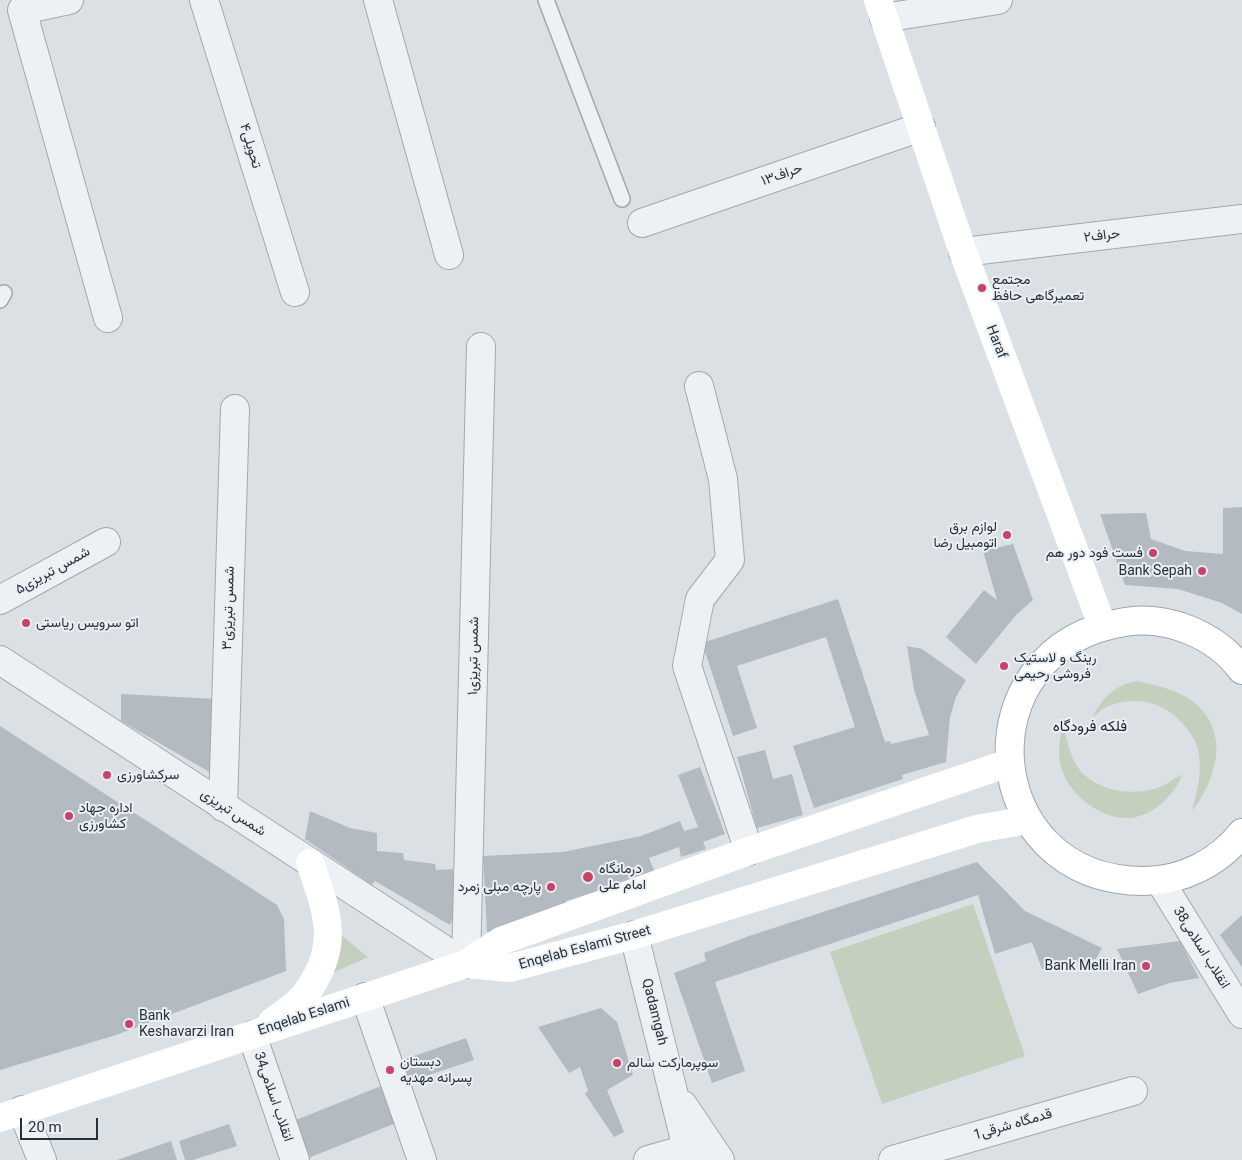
<!DOCTYPE html>
<meta charset="utf-8">
<style>
body{margin:0}
#map{position:relative;width:1242px;height:1160px;overflow:hidden;background:#dbe0e5;font-family:Roboto,sans-serif}
canvas{display:block}
.scale{position:absolute;left:20px;top:1118px;width:78px;height:22px;box-sizing:border-box;border:2px solid #26303b;border-top:0;padding-left:6px;font-size:15px;line-height:18px;white-space:nowrap;color:#26303b;-webkit-text-stroke:4px #ebeff3;paint-order:stroke}
</style>
<div id="map">
<canvas width="1242" height="1160"></canvas>
<div class="scale">20 m</div>
</div>
<script>
const context = document.querySelector('canvas').getContext('2d');
context.lineJoin = 'round';
function fill(path, color) { context.fillStyle = color; context.fill(path, 'evenodd'); }
function stroke(path, color, width, dash) { context.strokeStyle = color; context.lineWidth = width; context.lineCap = dash ? 'butt' : 'round'; context.setLineDash(dash || []); context.stroke(path); }
function label(font, color, halo, rows, align = 'center') {
  context.font = font + ' Roboto,Vazirmatn,sans-serif'; context.lineWidth = 4; context.setLineDash([]); context.textBaseline = 'middle'; context.strokeStyle = halo; context.fillStyle = color; for (const [text, x, y, turn = 0] of rows) {
    context.save(); context.translate(x, y); context.rotate((+turn || 0) * Math.PI / 180); context.textAlign = isNaN(turn) ? turn : align; if (halo) context.strokeText(text, 0, 0); context.fillText(text, 0, 0); context.restore();
  }
}
const green = new Path2D(`
 M1138,681c21,5 45,10 60,25 32,30 17,76 -6,105 6,-23 12,-45 4,-68 -2,-5 -6,-9 -8,-13 -19,-26 -47,-35 -77,-25 -7,2 -14,9 -19,13 11,-21 22,-33 46,-37z
 M1063,721c3,16 6,34 16,48 16,21 51,27 75,20 9,-2 19,-10 28,-14 -8,21 -31,43 -55,43 -29,1 -62,-27 -67,-55 -3,-14 1,-28 3,-42z
 M973,904l52,152 -143,48 -52,-152z
 M337,932l31,25 -40,18z`);
const building = new Path2D(`
 M1242,507v107l-20,-11 -44,-14 -53,-4 -25,-71 46,-1 5,26 34,12 38,3v-46z
 M1013,544l20,56 -17,15 -40,49 -30,-27 38,-47 13,10 -14,-49z
 M838,599l47,143 5,-1 1,3 38,-9 -15,-45 -7,-44 15,3 44,31 -10,17 -6,20 -4,45 -44,13 1,4 -89,29 -21,-62 62,-19 -29,-90 -89,29 20,62 -24,8 -31,-93z
 M121,694l95,5 -5,74 -90,-52z
 M0,726l277,179 7,14 2,52 -170,64 -116,35z
 M765,750l8,29 19,-5 11,41 -46,13 -20,-71z
 M700,767l25,67 -22,8 3,7 -25,8 -2,-10 -30,11 6,15 -89,28 1,6 -64,27 -16,-2 -4,-76 80,-4 78,-16 39,-15 4,10 14,-4 -20,-52z
 M310,811l40,17 27,5v18l26,2 1,7 31,4 1,6 17,-1 1,47 -4,9 -75,-44 -3,4 -67,-46z
 M977,862l48,49 77,37 -6,11 -54,10 -10,-27 -37,12 -17,-59 -263,87 30,89 -33,12 -38,-110 32,-12 -2,-8 45,-17z
 M1242,915v52l-22,-32z
 M1180,941l19,37 -30,5 -31,11 -21,-45z
 M601,1008l16,14 16,53 -26,15 17,42 -10,5 -29,-43 3,-3 -8,-24 -11,6 -31,-46z
 M466,1038l8,22 -66,22 -8,-21z
 M381,1086l15,37 -90,36 -15,-37z
 M229,1124l8,22 -44,14h-8l-6,-19z
 M171,1141l6,19h-60z`);
const service = new Path2D(`
 M546,0l76,199
 M0,300l4,-7`);
const minor = new Path2D(`
 M69,0l-47,10 86,308
 M204,0l91,292
 M378,0l71,255
 M884,18l114,-18
 M642,223l279,-96
 M963,252l279,-33
 M699,386l24,93 7,81 -30,39 -13,67 62,185
 M0,600l106,-58
 M223,807l12,-398
 M466,964l15,-617
 M365,997l57,163
 M252,1035l43,125
 M22,1110l20,50
 M648,1160l39,-11
 M893,1160l240,-69`);
const tertiary = new Path2D(`
 M0,660l466,304
 M1160,881l82,133
 M634,935l56,225
 M683,1105l37,55`);
const secondary = new Path2D(`
 M878,0l85,252 139,373
 M466,964l44,4 124,-33 343,-106 51,-9
 M272,1022c10,-8 25,-17 33,-27 36,-49 23,-81 5,-132
 M0,1118l466,-154 35,-23 248,-90 260,-88`);
const primary = new Path2D(`
 M1242,670c-26,-35 -74,-55 -117,-48 -165,25 -148,259 19,259 38,0 74,-18 98,-48`);
const markers = [
 [982,288,5,"#c84367"],
 [1007,535,5,"#c84367"],
 [1153,553,5,"#c84367"],
 [1202,571,5,"#c84367"],
 [26,623,5,"#c84367"],
 [1004,666,5,"#c84367"],
 [107,775,5,"#c84367"],
 [69,816,5,"#c84367"],
 [588,877,6,"#c84367"],
 [551,887,5,"#c84367"],
 [1146,966,5,"#c84367"],
 [129,1024,5,"#c84367"],
 [617,1063,5,"#c84367"],
 [390,1070,5,"#c84367"]
];
const streetNames = [
 ["تحویلی۴",250,146,73],
 ["حراف۱۳",782,175,-19],
 ["حراف۲",1102,236,-7],
 ["Haraf",996,342,69],
 ["۵شمس تبریزی",53,571,-29],
 ["شمس تبریزی۳",229,608,-88],
 ["شمس تبریزی۱",474,656,-89],
 ["شمس تبریزی",233,813,33],
 ["Enqelab Eslami Street",585,948,-15],
 ["38انقلاب اسلامی",1201,948,58],
 ["Qadamgah",654,1012,76],
 ["Enqelab Eslami",304,1017,-18],
 ["34انقلاب اسلامی",273,1097,71],
 ["1قدمگاه شرقی",1013,1125,-16]
];
const poiNames = [
 ["مجتمع",992,280],
 ["تعمیرگاهی حافظ",992,296],
 ["لوازم برق",997,527,"right"],
 ["اتومبیل رضا",997,543,"right"],
 ["فست فود دور هم",1143,553,"right"],
 ["Bank Sepah",1192,571,"right"],
 ["اتو سرویس ریاستی",36,623],
 ["رینگ و لاستیک",1014,658],
 ["فروشی رحیمی",1014,674],
 ["سرکشاورزی",117,775],
 ["اداره جهاد",79,808],
 ["کشاورزی",79,824],
 ["درمانگاه",599,869],
 ["امام علی",599,885],
 ["پارچه مبلی زمرد",541,887,"right"],
 ["Bank Melli Iran",1136,966,"right"],
 ["Bank",139,1016],
 ["Keshavarzi Iran",139,1032],
 ["دبستان",400,1062],
 ["پسرانه مهدیه",400,1078],
 ["سوپرمارکت سالم",627,1063]
];
const neighbourhoodNames = [
 ["فلکه فرودگاه",1090,727]
];
fill(green, '#c4cfbd');
fill(building, '#b3bac2');
stroke(service, '#a1a8af', 18);
stroke(minor, '#a1a8af', 30);
stroke(tertiary, '#a1a8af', 30);
stroke(primary, '#9ba6b0', 30);
stroke(service, '#eef1f4', 15);
stroke(minor, '#eef1f4', 28);
stroke(tertiary, '#eef1f4', 28);
stroke(secondary, '#fff', 28);
stroke(primary, '#fff', 28);
for (const [x, y, r, color] of markers) { const dot = new Path2D(); dot.arc(x, y, r, 0, 2 * Math.PI); context.fillStyle = color; context.fill(dot); stroke(dot, '#ebeff3', 2); }
label('14px', '#26303b', '#ebeff3', streetNames);
label('14px', '#26303b', '#ebeff3', poiNames, 'left');
label('15px', '#19212b', '#ebeff3', neighbourhoodNames);
</script>
